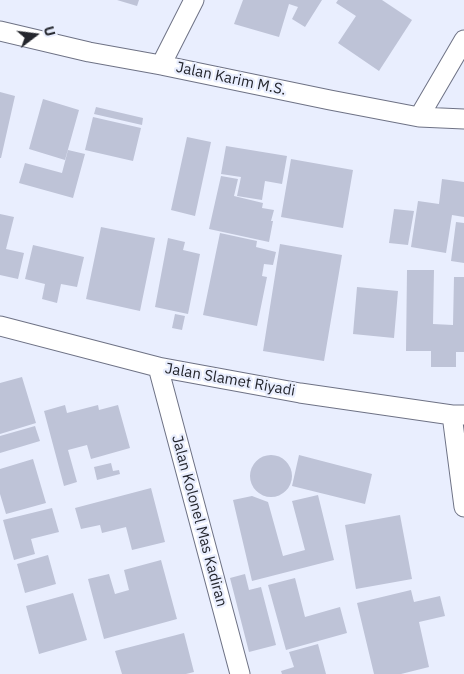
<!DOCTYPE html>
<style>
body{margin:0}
#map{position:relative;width:464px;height:674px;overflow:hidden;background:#e9eefe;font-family:"IBM Plex Sans",sans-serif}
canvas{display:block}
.north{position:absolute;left:10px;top:10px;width:50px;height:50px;-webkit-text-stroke:4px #e9eefe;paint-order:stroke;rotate:75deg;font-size:14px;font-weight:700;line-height:20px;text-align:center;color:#24262d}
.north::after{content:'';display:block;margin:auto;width:18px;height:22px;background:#24262d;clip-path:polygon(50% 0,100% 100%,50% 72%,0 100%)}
</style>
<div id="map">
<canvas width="464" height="674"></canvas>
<div class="north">U</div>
</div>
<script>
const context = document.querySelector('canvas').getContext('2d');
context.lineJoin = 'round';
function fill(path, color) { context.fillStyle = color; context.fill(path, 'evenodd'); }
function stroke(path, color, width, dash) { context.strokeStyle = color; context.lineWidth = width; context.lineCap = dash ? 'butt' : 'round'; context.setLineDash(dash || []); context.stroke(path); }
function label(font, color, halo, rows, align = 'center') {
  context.font = font + ' "IBM Plex Sans",sans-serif'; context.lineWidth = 4.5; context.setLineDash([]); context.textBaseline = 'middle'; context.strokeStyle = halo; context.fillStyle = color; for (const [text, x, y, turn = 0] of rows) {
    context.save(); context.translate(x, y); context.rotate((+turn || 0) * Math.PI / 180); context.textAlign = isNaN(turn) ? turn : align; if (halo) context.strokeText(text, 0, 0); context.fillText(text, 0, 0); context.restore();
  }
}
const building = new Path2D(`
 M117,0h22l-2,6z
 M243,0h79l-17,27 -13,-8 6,-12 -9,-3 -10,33 -45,-13z
 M338,0h44l30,20 -33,51 -41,-28 18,-27 -20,-13z
 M0,92l15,4 -14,62h-1z
 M43,99l36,11 -14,50 -36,-11z
 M96,107l47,11 -1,7 -48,-11z
 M93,117l48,11 -8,33 -48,-11z
 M187,137l24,5 -16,74 -24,-6z
 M226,146l61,10 -5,28 -17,-3 -3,19 -25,-4 4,-19 -20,-3z
 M68,150l17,4 -12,44 -54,-15 6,-20 37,10z
 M291,159l62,11 -10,58 -62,-11z
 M221,176l17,3 -4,17 29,7 -1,5 12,2 -3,11h2l-4,21 -60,-13z
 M442,179l22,3v35l-12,-2 -6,38 -35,-6 7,-46 21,3z
 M394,209l20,2 -6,34 -19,-2z
 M0,214l14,3 -8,32 18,4 -6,26 -18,-4z
 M456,222l8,1v40l-13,-2z
 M101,227l54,11 -15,73 -54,-12z
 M220,233l37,8 -1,6 20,5 -3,13 -9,-1 -2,12 5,1 -10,49 -54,-11z
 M168,238l17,4 -2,8 17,4 -12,60 -33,-7z
 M280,244l62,11 -18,106 -61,-10z
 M33,245l51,12 -7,30 -16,-3 -4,19 -15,-4 3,-15 -20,-5z
 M407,270h27l-1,54 20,1 1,-48h10v75h-8v15h-25v-16h-25z
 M357,287l41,4 -4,47 -41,-4z
 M175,314l10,2 -3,14 -10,-2z
 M22,377l14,46 -36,11v-51z
 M65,405l2,8 31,-8 1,5 19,-5 12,43 -39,11 -4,-14 -19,5 9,32 -13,4 -20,-75z
 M35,426l5,15 -40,12v-17z
 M250 476a21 21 0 1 1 42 0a21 21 0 1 1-42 0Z
 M299,455l73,19 -7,30 -73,-18z
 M33,459l13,44 -40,11 -6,-20v-25z
 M111,463l2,8 6,-1 1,4 -23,6 -3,-13z
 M151,488l14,54 -33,8 -6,-23 -24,6 -2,-8 -19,4 -6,-21z
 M318,495l16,65 -82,21 -19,-81 19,-4 16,6 15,54 22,-6 -13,-49z
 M52,508l7,24 -28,7 4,15 -21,6 -11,-40z
 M400,515l12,64 -56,10 -11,-64z
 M48,555l8,29 -31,9 -8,-29z
 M161,560l16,59 -73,20 -16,-60 21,-5 6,20 14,-4 -5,-20z
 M245,574l4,16 12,-3 15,58 -27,7 -19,-74z
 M295,578l10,39 35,-10 7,26 -61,17 -18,-65z
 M411,590l3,12 26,-6 5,20 -26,6 10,45 -28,7h-27l-17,-71z
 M73,593l14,47 -48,14 -13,-48z
 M184,633l10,39 -8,2h-64l-7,-23z
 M318,644l8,30h-44l-1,-3 13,-4 -5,-15z`);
const minor = new Path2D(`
 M0,31l89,21 72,13 169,35 89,17 45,2
 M161,65l33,-65
 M419,117l45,-77
 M0,326l158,41 142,26 152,22h12
 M158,367l82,307
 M452,415l12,92`);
const streetNames = [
 ["Jalan Karim M.S.",231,79,12],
 ["Jalan Slamet Riyadi",230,380,10],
 ["Jalan Kolonel Mas Kadiran",199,521,75]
];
fill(building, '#bec3d7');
stroke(minor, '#6e7285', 21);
stroke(minor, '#fff', 19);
label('15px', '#24262d', '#e9eefe', streetNames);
</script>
